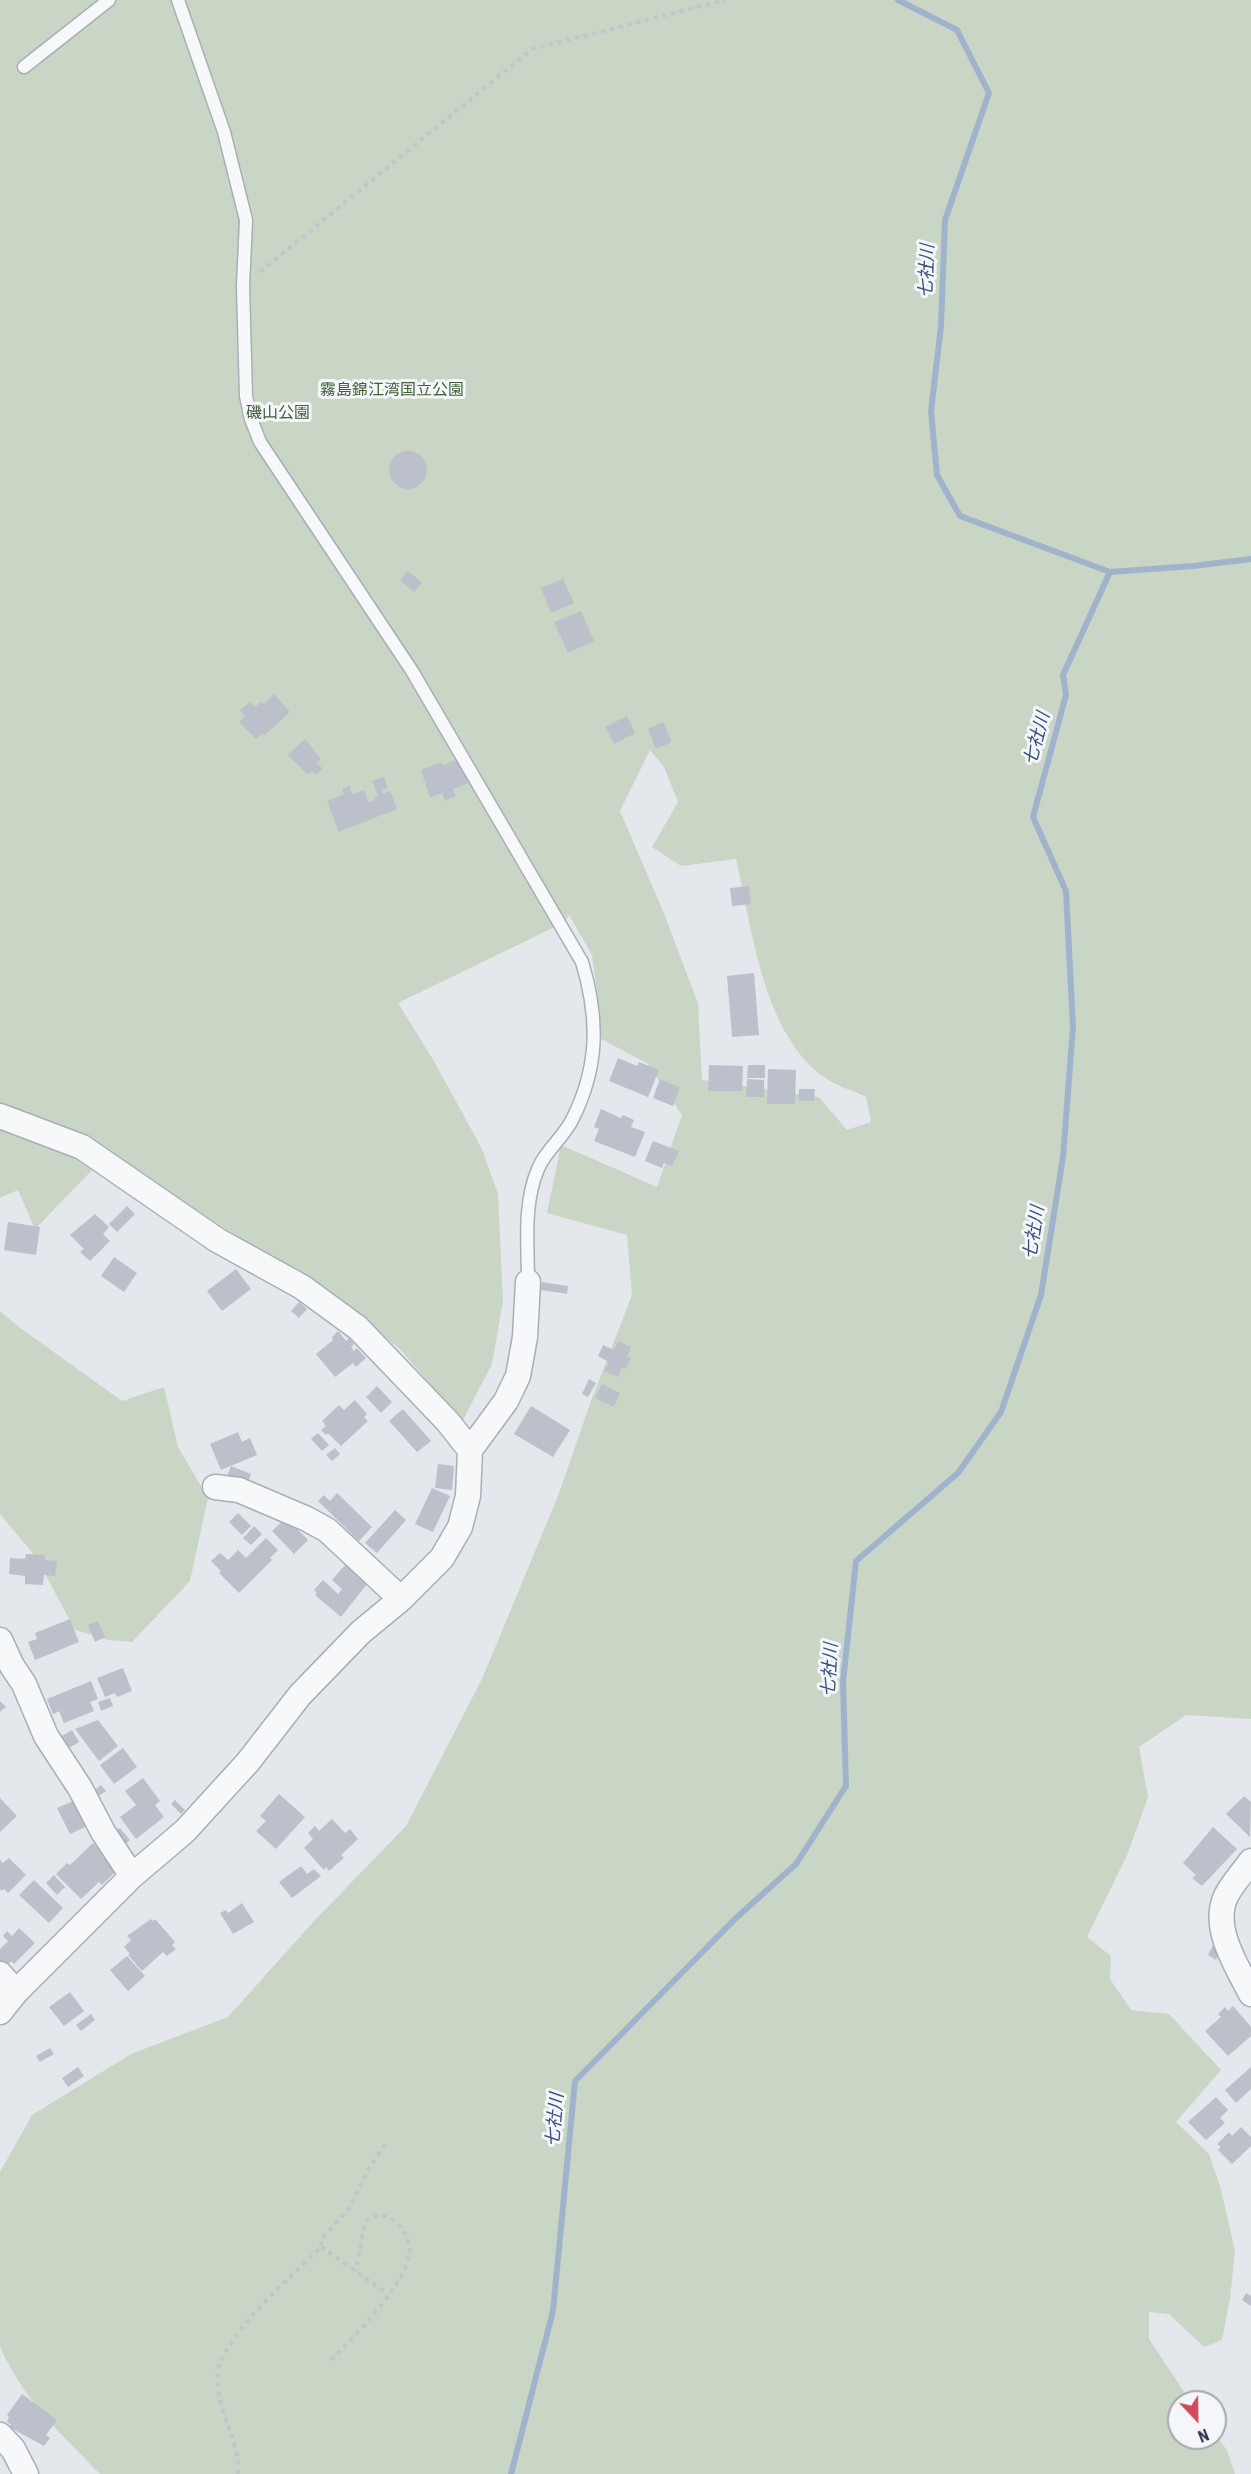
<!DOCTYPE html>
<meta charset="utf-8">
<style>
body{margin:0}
#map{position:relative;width:1251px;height:2474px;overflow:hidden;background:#e4e7ec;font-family:"Roboto Condensed",sans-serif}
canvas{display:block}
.north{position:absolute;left:1167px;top:2390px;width:60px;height:60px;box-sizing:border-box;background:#f4f6f9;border:2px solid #a4a8b1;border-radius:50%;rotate:158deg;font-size:16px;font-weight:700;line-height:24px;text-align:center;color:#2b3445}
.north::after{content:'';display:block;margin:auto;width:21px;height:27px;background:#d1495b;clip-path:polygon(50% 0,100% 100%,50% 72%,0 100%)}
</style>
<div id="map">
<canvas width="1251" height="2474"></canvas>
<div class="north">N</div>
</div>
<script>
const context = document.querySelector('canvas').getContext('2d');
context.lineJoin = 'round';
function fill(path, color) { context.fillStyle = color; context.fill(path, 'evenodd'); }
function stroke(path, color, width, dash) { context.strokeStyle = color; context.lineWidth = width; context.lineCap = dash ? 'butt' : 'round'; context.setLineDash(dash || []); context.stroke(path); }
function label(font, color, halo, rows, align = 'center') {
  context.font = font + ' "Roboto Condensed","Noto Sans JP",sans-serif'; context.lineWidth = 6; context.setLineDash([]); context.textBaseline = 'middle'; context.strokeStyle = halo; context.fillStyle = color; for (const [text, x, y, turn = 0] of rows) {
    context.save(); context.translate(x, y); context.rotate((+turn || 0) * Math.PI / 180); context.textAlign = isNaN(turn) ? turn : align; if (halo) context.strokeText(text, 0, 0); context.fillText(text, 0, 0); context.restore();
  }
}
const green = new Path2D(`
 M0,0h1251v1719l-65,-4 -47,32 9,50 -20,56 -41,84 24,19 -1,23 21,31 38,4 52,56 -45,52 33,32 12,35 14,62 -5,47 -8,42 -18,7 -35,-33 -20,-2v27l42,63h-12v36h36v-4l12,16 8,24h-1135c-40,-41 -76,-74 -100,-127v-175l32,-57 99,-61 97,-37 86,-96 92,-95 76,-147 76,-183 34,-98 40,-103 -5,-60 -80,-22 14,-68 96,42 25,-72 -34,-51 -52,-28 4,-22 -8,-59 -23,-40 -4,7 -167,81 36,58 48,88 16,45 5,107 -11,63 -30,58 -61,-72 -59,-49 -220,-136 -24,-1 -63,65 -17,-39 -18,8zM650,750l14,17 14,35 -26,45 29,19 55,-7c16,68 26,170 85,216 12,10 31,15 45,22l5,25 -24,8 -28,-33 -117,-17 -4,-77 -35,-92 -43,-100z
 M0,1311l19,16 103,74 42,-14 14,60 30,51 -18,83 -58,61 -24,-2 -33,-10 -39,-73 -36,-43z`);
const stream = new Path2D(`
 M1110,572l83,-6 58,-7
 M511,2474l42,-163 22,-230 161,-163 60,-54 50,-78 -3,-104 13,-121 102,-88 43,-61 40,-117 22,-138 10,-130 -7,-136 -33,-74 33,-122 -3,-20 47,-103 -150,-56 -23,-41 -6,-64 10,-85 4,-106 44,-127 -32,-63 -59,-30`);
const building = new Path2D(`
 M389 470a19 19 0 1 1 38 0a19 19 0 1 1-38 0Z
 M408,571l14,12 -8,9 -14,-12z
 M563,579l11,24 -23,10 -10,-25z
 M581,611l13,30 -26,12 -14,-31z
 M274,694l16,18 -26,24 -2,-2 -6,5 -17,-17 6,-6 -5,-6 10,-8 5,5 6,-5 3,2z
 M627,716l8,17 -21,11 -9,-17z
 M663,722l9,20 -16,7 -8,-20z
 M305,739l16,20 -4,4 6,6 -7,6 -4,-4 -3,3 -3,-1 -18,-18z
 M459,759l12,23 -18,7 3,7 -11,5 -3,-8 -12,5 -9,-28 21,-8 1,3z
 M384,777l4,11 -6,2 1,4 7,-3 7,18 -58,23 -12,-31 17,-7 -2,-5 7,-3 3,9 12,-5 5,13 6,-3 -1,-2 4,-2 -6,-15z
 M749,886l2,18 -19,2 -2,-18z
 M754,973l5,62 -27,2 -5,-61z
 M618,1058l19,8 2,-4 20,8 -11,27 -39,-16z
 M709,1065l34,1 -1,25h-34z
 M748,1065h17v13h-18z
 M768,1069l28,1 -1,34h-28z
 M660,1079l20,9 -7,18 -20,-8z
 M747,1079l17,1v17h-18z
 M799,1089h16l-1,12h-15z
 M601,1109l20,9 2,-3 11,5 -3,7 14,5 -10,25 -41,-16 5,-12 -5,-2z
 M653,1141l26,10 -7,15 -8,-3 -2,5 -17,-7z
 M127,1206l8,8 -18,18 -8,-8z
 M95,1214l14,13 -6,7 7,7 -20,20 -10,-9 4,-3 -14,-14z
 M8,1222l32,5 -4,28 -32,-5z
 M114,1257l23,16 -13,19 -23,-16z
 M236,1269l15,20 -29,22 -15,-20z
 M542,1282l26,4 -1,8 -26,-4z
 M299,1302l8,7 -8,9 -8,-7z
 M338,1331l8,10 3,-3 5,6 -3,3 3,4 3,-3 9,10 -10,9 -3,-4 -18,14 -19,-23 17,-14 -1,-3z
 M618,1341l13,6 -4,10 4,1 -5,11 -4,-1 -4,9 -14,-6 5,-9 -11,-6 5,-11 11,5z
 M589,1379l7,4 -8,14 -6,-3z
 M602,1384l18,9 -6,14 -19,-9z
 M377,1386l15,16 -11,11 -15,-16z
 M355,1400l12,14 -3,3 4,4 -27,25 -13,-13 -2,2 -5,-5 5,-4 -4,-5 17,-16 5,5z
 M531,1406l39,24 -17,27 -39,-23z
 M403,1409l28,32 -14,11 -28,-31z
 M238,1432l4,10 8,-4 7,17 -36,15 -11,-26z
 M318,1433l11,12 -7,6 -11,-12z
 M335,1448l5,6 -8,7 -6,-6z
 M438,1464l16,2 -2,24 -17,-2z
 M231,1466l20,8 -5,13 -20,-8z
 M432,1488l18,8 -17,36 -18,-8z
 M337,1493l35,34 -13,14 -41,-40 6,-6 6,6z
 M395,1510l11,10 -29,33 -12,-10z
 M238,1513l13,13 -9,9 -13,-13z
 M286,1518l22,22 -14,14 -22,-23z
 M254,1526l8,8 -11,11 -8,-7z
 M266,1538l12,12 -8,8 2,2 -33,33 -20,-20 2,-2 -10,-10 9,-8 8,7 10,-10 8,8z
 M26,1554l19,1v5l12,1 -2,15 -11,-1 -1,10 -18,-1v-8l-16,-2 1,-16 15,1z
 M345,1565l22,19 -26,33 -26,-22 2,-2 -3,-3 9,-10 15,14 4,-5 -10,-9z
 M70,1619l9,23 -44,18 -7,-18 9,-3 -2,-6z
 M98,1621l7,16 -10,5 -7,-17z
 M123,1668l9,23 -15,6 -2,-4 -10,4 -8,-19z
 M91,1681l7,18 -8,3 4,9 -30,12 -5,-12 -6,3 -6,-15z
 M110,1698l3,8 -12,5 -3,-9z
 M0,1701l6,6 -6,5z
 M98,1720l20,26 -19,15 -24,-32z
 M72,1730l7,12 -14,8 -7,-12z
 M123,1748l14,19 -23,17 -14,-19z
 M143,1778l17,23 -5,4 9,12 -28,22 -16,-22 16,-12 -11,-14z
 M101,1785l5,6 -10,7 -4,-6z
 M279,1794l26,23 -29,32 -20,-18 10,-10 -6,-5z
 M1244,1796l7,6 -1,35 -24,-23z
 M0,1798l17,18 -17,16z
 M76,1800l9,27 -15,7 -13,-26z
 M175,1800l10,10 -4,4 -10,-10z
 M332,1819l13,14 5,-4 8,10 -17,16 3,3 -15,13 -3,-4 -2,3 -20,-22 9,-9 -5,-6 7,-7 4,5z
 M1213,1827l24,22 -35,37 -10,-8 4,-3 -13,-12z
 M120,1828l10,12 -6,5 -11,-12z
 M93,1843l25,26 -16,16 -3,-3 -18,17 -25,-25 11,-11 3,2z
 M9,1858l17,17 -18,18 -4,-4 -2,2 -2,-2v-29l3,3z
 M301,1866l6,8 7,-5 7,7 -29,22 -13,-16z
 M54,1875l11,12 -8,8 -11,-12z
 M34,1880l29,28 -14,15 -30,-28z
 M242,1903l12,19 -21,12 -13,-21 6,-3 2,3z
 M151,1919l2,2 2,-2 20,23 -3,3 4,4 -9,7 -4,-4 -21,19 -14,-16 2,-1 -6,-7 7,-7 -4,-4z
 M19,1928l16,15 -21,21 -3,-3 -5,6 -6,-6v-12l8,-8 -5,-5 4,-5 5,5z
 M1213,1945l8,5 -5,10 -8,-5z
 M127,1956l18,20 -17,15 -18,-21z
 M70,1992l14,19 -20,15 -15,-19z
 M1233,2006l18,21v9l-23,20 -23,-25 16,-14 -3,-3 7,-7 3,4z
 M91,2014l4,6 -14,11 -5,-6z
 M50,2048l4,6 -14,8 -4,-6z
 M78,2067l6,9 -16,11 -6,-9z
 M1251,2067v22l-15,14 -11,-13z
 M1216,2097l12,13 -8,8 5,5 -19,17 -18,-18z
 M1241,2127l10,10v9l-19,18 -14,-14 3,-3 -4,-3 12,-12 3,4z
 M1246,2293l5,3v10l-9,-6z
 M22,2394l35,26 -11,15 4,3 -6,8 -35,-19 2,-2 -4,-3 2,-5 -2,-2z`);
const path = new Path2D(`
 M260,272l272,-223 194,-49
 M321,2247l67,47
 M331,2360c20,-20 85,-85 78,-114 -2,-14 -11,-22 -21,-30h-12l-9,4 -4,10 -7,41
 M238,2474c2,-28 -15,-53 -19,-81 -1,-8 -3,-20 0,-27 15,-41 71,-88 102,-119l1,-9 26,-28 20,-40 18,-27`);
const lane = new Path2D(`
 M178,0l46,132 22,88 -3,66 3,110 5,23 9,23 152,229 170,291c17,56 17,105 -10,158 -9,18 -27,31 -34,49 -15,35 -10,75 -10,113
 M24,67l85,-67`);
const street = new Path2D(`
 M0,1116l82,31 135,93 85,47 56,41 90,94 22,28
 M215,1487l24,3 68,29 20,11 74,69
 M0,1640l12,26 12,18 22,52 34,52 23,44 29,44
 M1251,1861c-8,11 -19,23 -25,35 -15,32 11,70 25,98
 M0,1974l16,18
 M0,2012l16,-20 116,-116 53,-45 63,-69 52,-67 61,-63 40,-33 41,-41 18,-31 8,-31 2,-46 36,-49 12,-25 7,-39 3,-55
 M0,2435l13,14 13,25`);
const parkNames = [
 ["霧島錦江湾国立公園",392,391],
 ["磯山公園",278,414]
];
const waterNames = [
 ["七社川",928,271,-88],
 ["七社川",1038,739,-75],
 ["七社川",1035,1233,-81],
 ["七社川",831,1670,-87],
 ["七社川",556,2120,-85]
];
fill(green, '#c9d6c5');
stroke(stream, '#9fb4cc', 6);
fill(building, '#bbc0ca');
stroke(lane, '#a9aeb7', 15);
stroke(street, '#a9aeb7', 27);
stroke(path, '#c2c5cb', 4, [4.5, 4.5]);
stroke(lane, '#f7f8fa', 12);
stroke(street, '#f7f8fa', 24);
label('16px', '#3f6138', '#f4f6f9', parkNames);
label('italic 18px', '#34527a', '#f4f6f9', waterNames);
</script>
